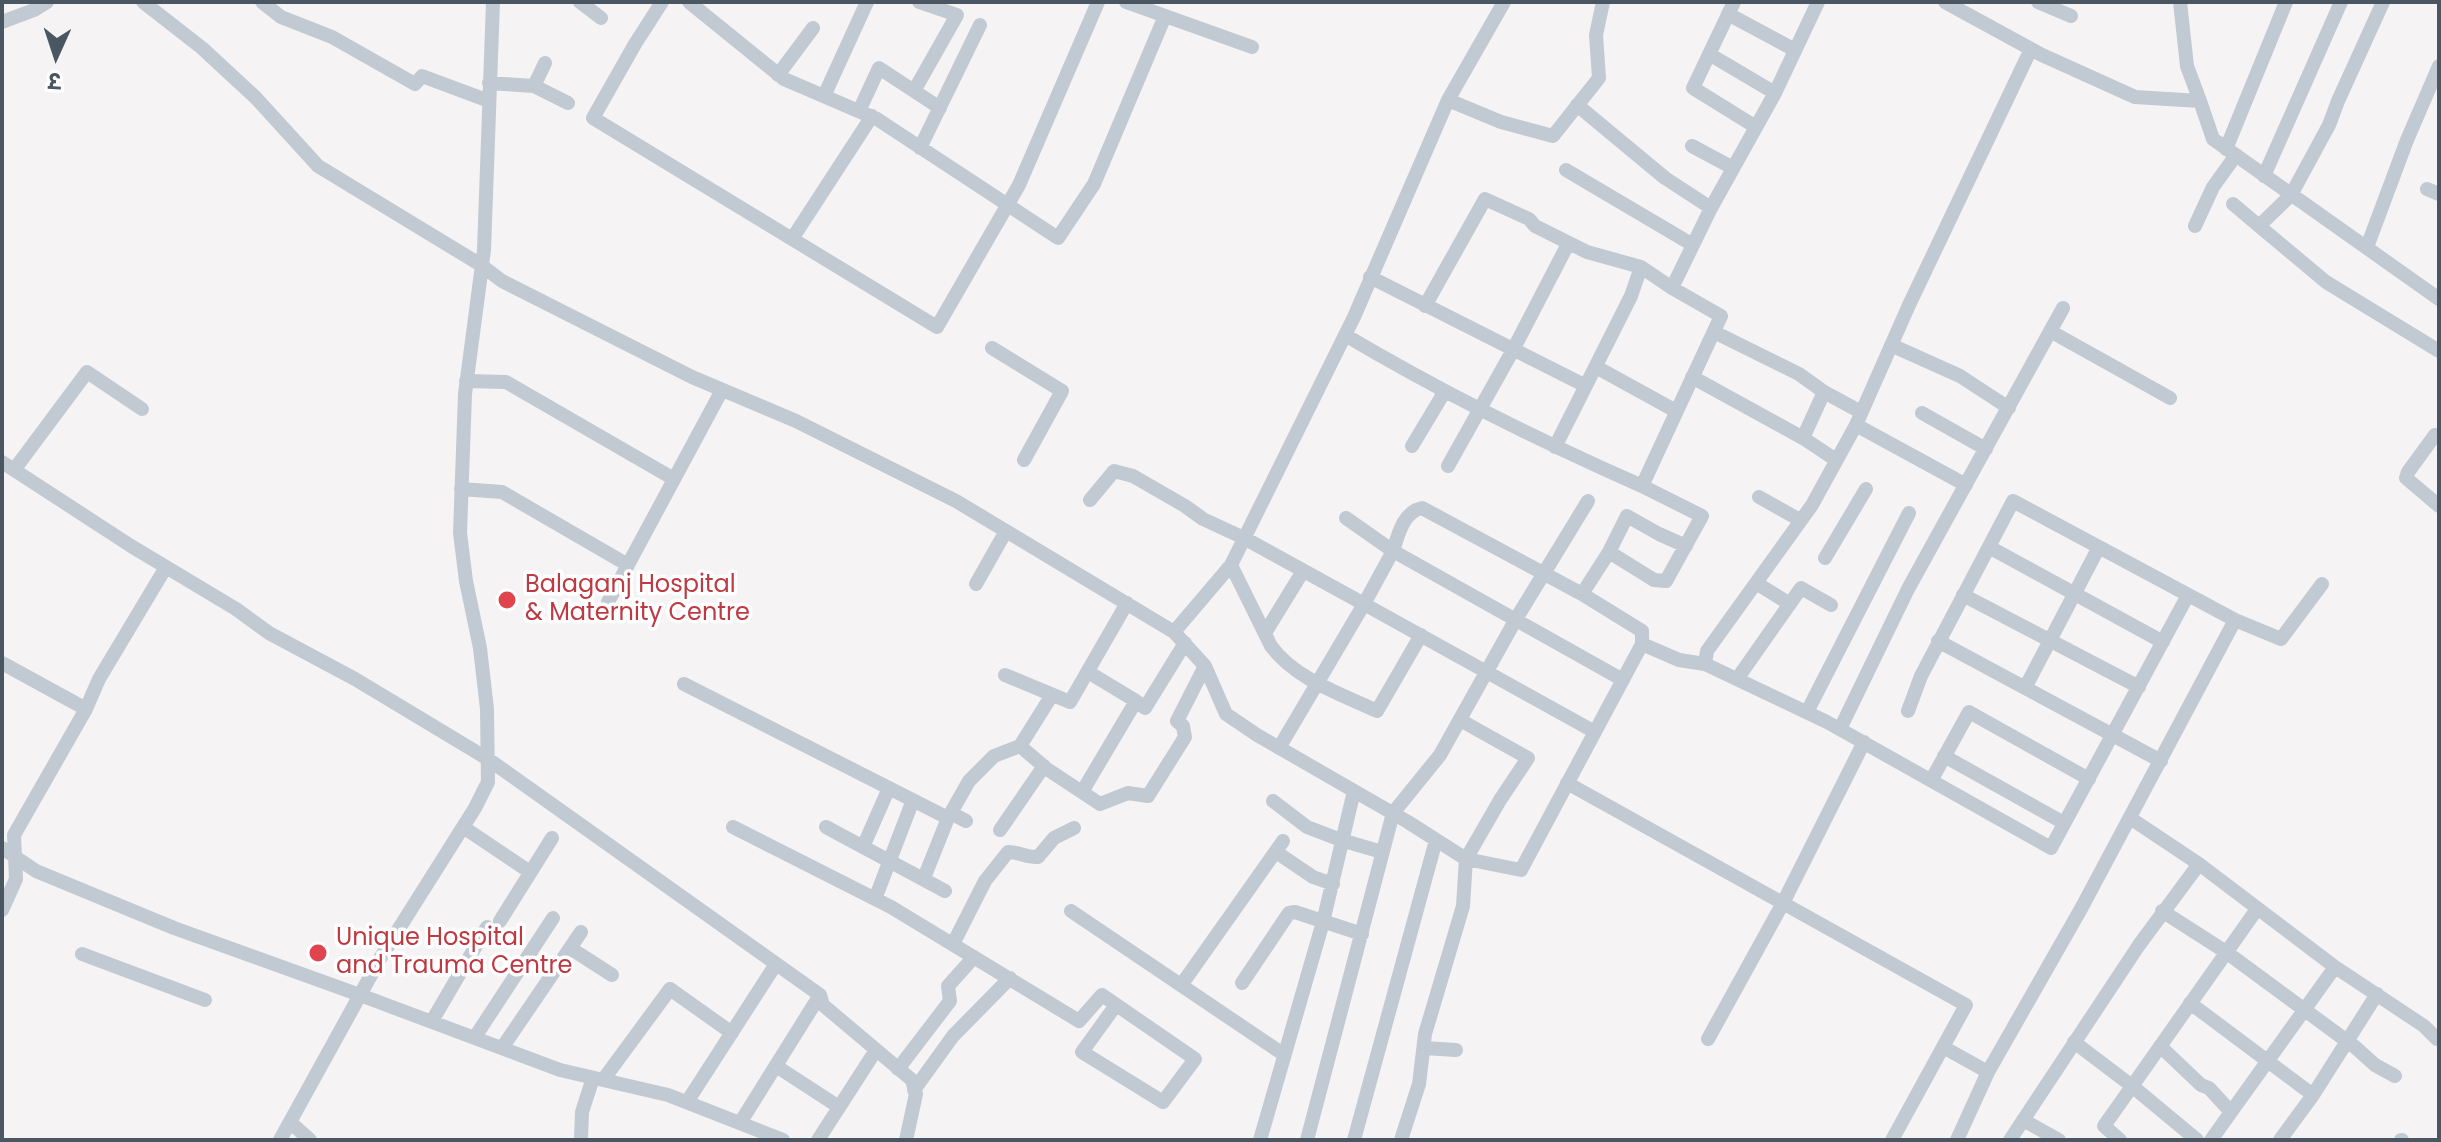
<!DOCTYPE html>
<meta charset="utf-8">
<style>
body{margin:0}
#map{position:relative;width:2441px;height:1142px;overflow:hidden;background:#f5f3f3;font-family:Poppins,"Noto Sans Devanagari",sans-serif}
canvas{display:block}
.frame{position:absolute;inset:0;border:4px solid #4a5661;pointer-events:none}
.north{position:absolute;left:16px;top:16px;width:80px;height:80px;-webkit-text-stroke:6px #fff;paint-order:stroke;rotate:183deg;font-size:22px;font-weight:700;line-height:32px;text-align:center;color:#4a5661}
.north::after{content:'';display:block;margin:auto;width:28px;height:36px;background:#4a5661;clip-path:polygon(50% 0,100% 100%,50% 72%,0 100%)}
</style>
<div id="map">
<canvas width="2441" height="1142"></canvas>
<div class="frame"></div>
<div class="north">उ</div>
</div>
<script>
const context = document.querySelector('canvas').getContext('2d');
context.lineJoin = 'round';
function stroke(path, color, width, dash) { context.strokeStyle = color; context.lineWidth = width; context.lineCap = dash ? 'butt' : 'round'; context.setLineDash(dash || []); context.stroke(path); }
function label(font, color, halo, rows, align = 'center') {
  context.font = font + ' Poppins,sans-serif'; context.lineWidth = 7; context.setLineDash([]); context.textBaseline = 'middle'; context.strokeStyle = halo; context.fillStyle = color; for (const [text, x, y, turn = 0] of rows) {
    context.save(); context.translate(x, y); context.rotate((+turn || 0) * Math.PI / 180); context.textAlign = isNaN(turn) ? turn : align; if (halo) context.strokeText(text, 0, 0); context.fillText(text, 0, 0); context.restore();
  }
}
const minor = new Path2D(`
 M143,2l59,46 54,50 62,68 163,99 21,16 190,96 104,44 160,80 218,131 31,34 21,48 31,21 151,87 58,37 55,11 121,-226 37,16 26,4 122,58 224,126 137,-253
 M262,2l19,15 51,20 83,47 7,-8 67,25
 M580,2l21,16
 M662,2l-27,42 -42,74 344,209 82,-142 79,-183
 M689,2l95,77 93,40 181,119 36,-54 71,-168
 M1126,2l126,45
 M1734,2l-41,86 63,39
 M1945,2l97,53 93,42 65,4 13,38 226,160
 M2038,2l33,14
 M2180,2l7,64 13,35
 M2383,2l-45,99 -9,24 -38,70 -32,31 67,56 113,69
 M1728,14l67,36
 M2,22l32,-12 13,-8
 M1709,54l66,39
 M778,75l35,-47
 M489,83l45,3 34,17
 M534,86l11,-23
 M914,91l43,-76 -38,-13
 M824,96l43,-94
 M1448,100l53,22 52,14 46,-58 -3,-43 7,-33
 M1577,105l88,73 46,30
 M859,111l20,-43 61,40
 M1692,146l41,22
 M920,148l60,-123
 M2226,149l60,-147
 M1566,170l127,75
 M2264,176l77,-174
 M2427,189l12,5
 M2233,204l26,22
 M2195,226l18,-39 23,-32
 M792,239l80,-123
 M2367,247l40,-107 32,-74
 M1370,277l214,108
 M1425,306l60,-107 44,20 6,7 52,26 54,15 31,21
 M2050,331l120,67
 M1714,332l85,42 25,18 37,20
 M1345,335c96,57 195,106 297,151l79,-170 -49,-28 39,-80 64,-115 43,-91
 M1891,345l69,31 49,32
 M992,348l70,43 -38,69
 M1596,367l80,44
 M1692,377l111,61 33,22
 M466,381l40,1 168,97
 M1922,413l64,36
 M1856,425l110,60
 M2435,435l-27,37 -2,6 33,28
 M1803,438l21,-46
 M1412,446l33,-55
 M1555,447l76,-151 10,-29
 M2,462l129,84 105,63 33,24 86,46 133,80 332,236 3,10 89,75 4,14 -10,46
 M1448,466l65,-116 55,-106
 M14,470l73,-98 55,37
 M461,489l41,3 126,73
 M1759,497l41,23
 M1090,500l24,-29 19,5 52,30 18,13 41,19 120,66 29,-53 230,129
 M1346,518l47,33c5,-16 10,-39 29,-43l160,86 60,37v13
 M1989,547l174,95
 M1609,552l45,28 12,1 36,-65 -60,-30
 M1825,558l41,-69
 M1231,565l40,81c24,33 70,48 106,65l44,-76
 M1756,583l34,21
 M976,584l30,-53
 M1582,594l27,-42 18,-36 32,18 27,12
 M1963,595l176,92
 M608,602l114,-212
 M1174,632l57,-67 123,-248 94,-217 56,-98
 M1265,633l38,-62
 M1938,641l223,120
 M2,663l84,46
 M1705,664l2,-13 105,-146 44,-80 53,-120 122,-256
 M1088,672l48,29
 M1005,675l65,27 57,-99
 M1737,679l64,-91 30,17
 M684,684l264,134
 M2025,688l74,-141
 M1908,711l13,-35 92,-175 222,119 46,19 41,-55
 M1807,712l102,-199
 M1840,729l68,-140 155,-281
 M1020,746l27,23 53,35 28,-11 20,3 37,-59 -2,-11 -6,-5 28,-55
 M1279,748l85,-144 231,128
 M1944,756l120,67
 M1932,779l37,-67 120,67
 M1567,783l399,222 -74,135
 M1082,792l54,-91 9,7 40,-65
 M1273,801l34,26 34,13 41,12
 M951,813l15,8
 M2130,818l69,46
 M463,827l67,45
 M733,827l158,80 188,114 23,-26 93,64 -32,43 -81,-50 34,-47
 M826,827l119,64
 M1000,830l44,-64
 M863,847l26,-59
 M2,848l34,23 138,57 186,67 200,75 108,25 115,45
 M1276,852l37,25 20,7
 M924,878l24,-60 21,-37 25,-25 26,-10 32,-51
 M875,899l38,-99
 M2,910l14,-31 -2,-44 72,-126 13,-30 67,-112
 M1071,911l212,143
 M2162,911l64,41 129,95 20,18 20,11
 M500,921l52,-83
 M953,944l32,-63 23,-29c11,0 19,6 30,5l16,-19 20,-10
 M570,948l42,27
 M82,954l123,46
 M2335,967l89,59 13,13
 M1242,983l47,-70 6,-1 67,22
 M1182,984l101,-143
 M2190,1003l123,92
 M432,1021l55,-94
 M475,1037l78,-119
 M1708,1039l75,-136 81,-161
 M2074,1042l58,44 65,54
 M2160,1046l41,39 8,3 22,24
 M1943,1047l45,25
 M502,1048l79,-116
 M1424,1048l32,2
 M776,1066l63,41
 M898,1069l52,-68 -2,-15 26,-29
 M603,1080l67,-91 62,44
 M914,1090l39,-54 57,-58
 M687,1102l89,-138
 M2023,1120l36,20
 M290,1122l20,18
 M740,1123l80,-128
 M280,1140l101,-183 94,-149 13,-26 -1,-73 -7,-61 -14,-67 -6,-48 5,-139 19,-144 9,-248
 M581,1140l1,-28 11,-34
 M818,1140l58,-90
 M1260,1140l63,-218 31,-131
 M1307,1140l86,-327 47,-58 76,-136 72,-118
 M1354,1140l82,-300
 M1401,1140l18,-56 6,-50 38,-128 3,-47 34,-59 28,-42 -68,-38
 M1957,1140l31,-68 94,-165 153,-287
 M2010,1140l129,-195 60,-81 136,103 -124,173
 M2120,1140l-16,-14 153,-217
 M2280,1140l33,-45 64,-101
 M2401,1140h1`);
const markers = [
 [507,600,10,"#e0444e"],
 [318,953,10,"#e0444e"]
];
const healthNames = [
 ["Balaganj Hospital",525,586],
 ["& Maternity Centre",525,614],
 ["Unique Hospital",336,939],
 ["and Trauma Centre",336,967]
];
stroke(minor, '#c1cad2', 14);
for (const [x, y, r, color] of markers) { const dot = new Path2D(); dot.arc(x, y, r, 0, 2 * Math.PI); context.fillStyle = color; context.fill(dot); stroke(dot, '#fff', 3); }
label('24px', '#be3a42', '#fff', healthNames, 'left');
</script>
